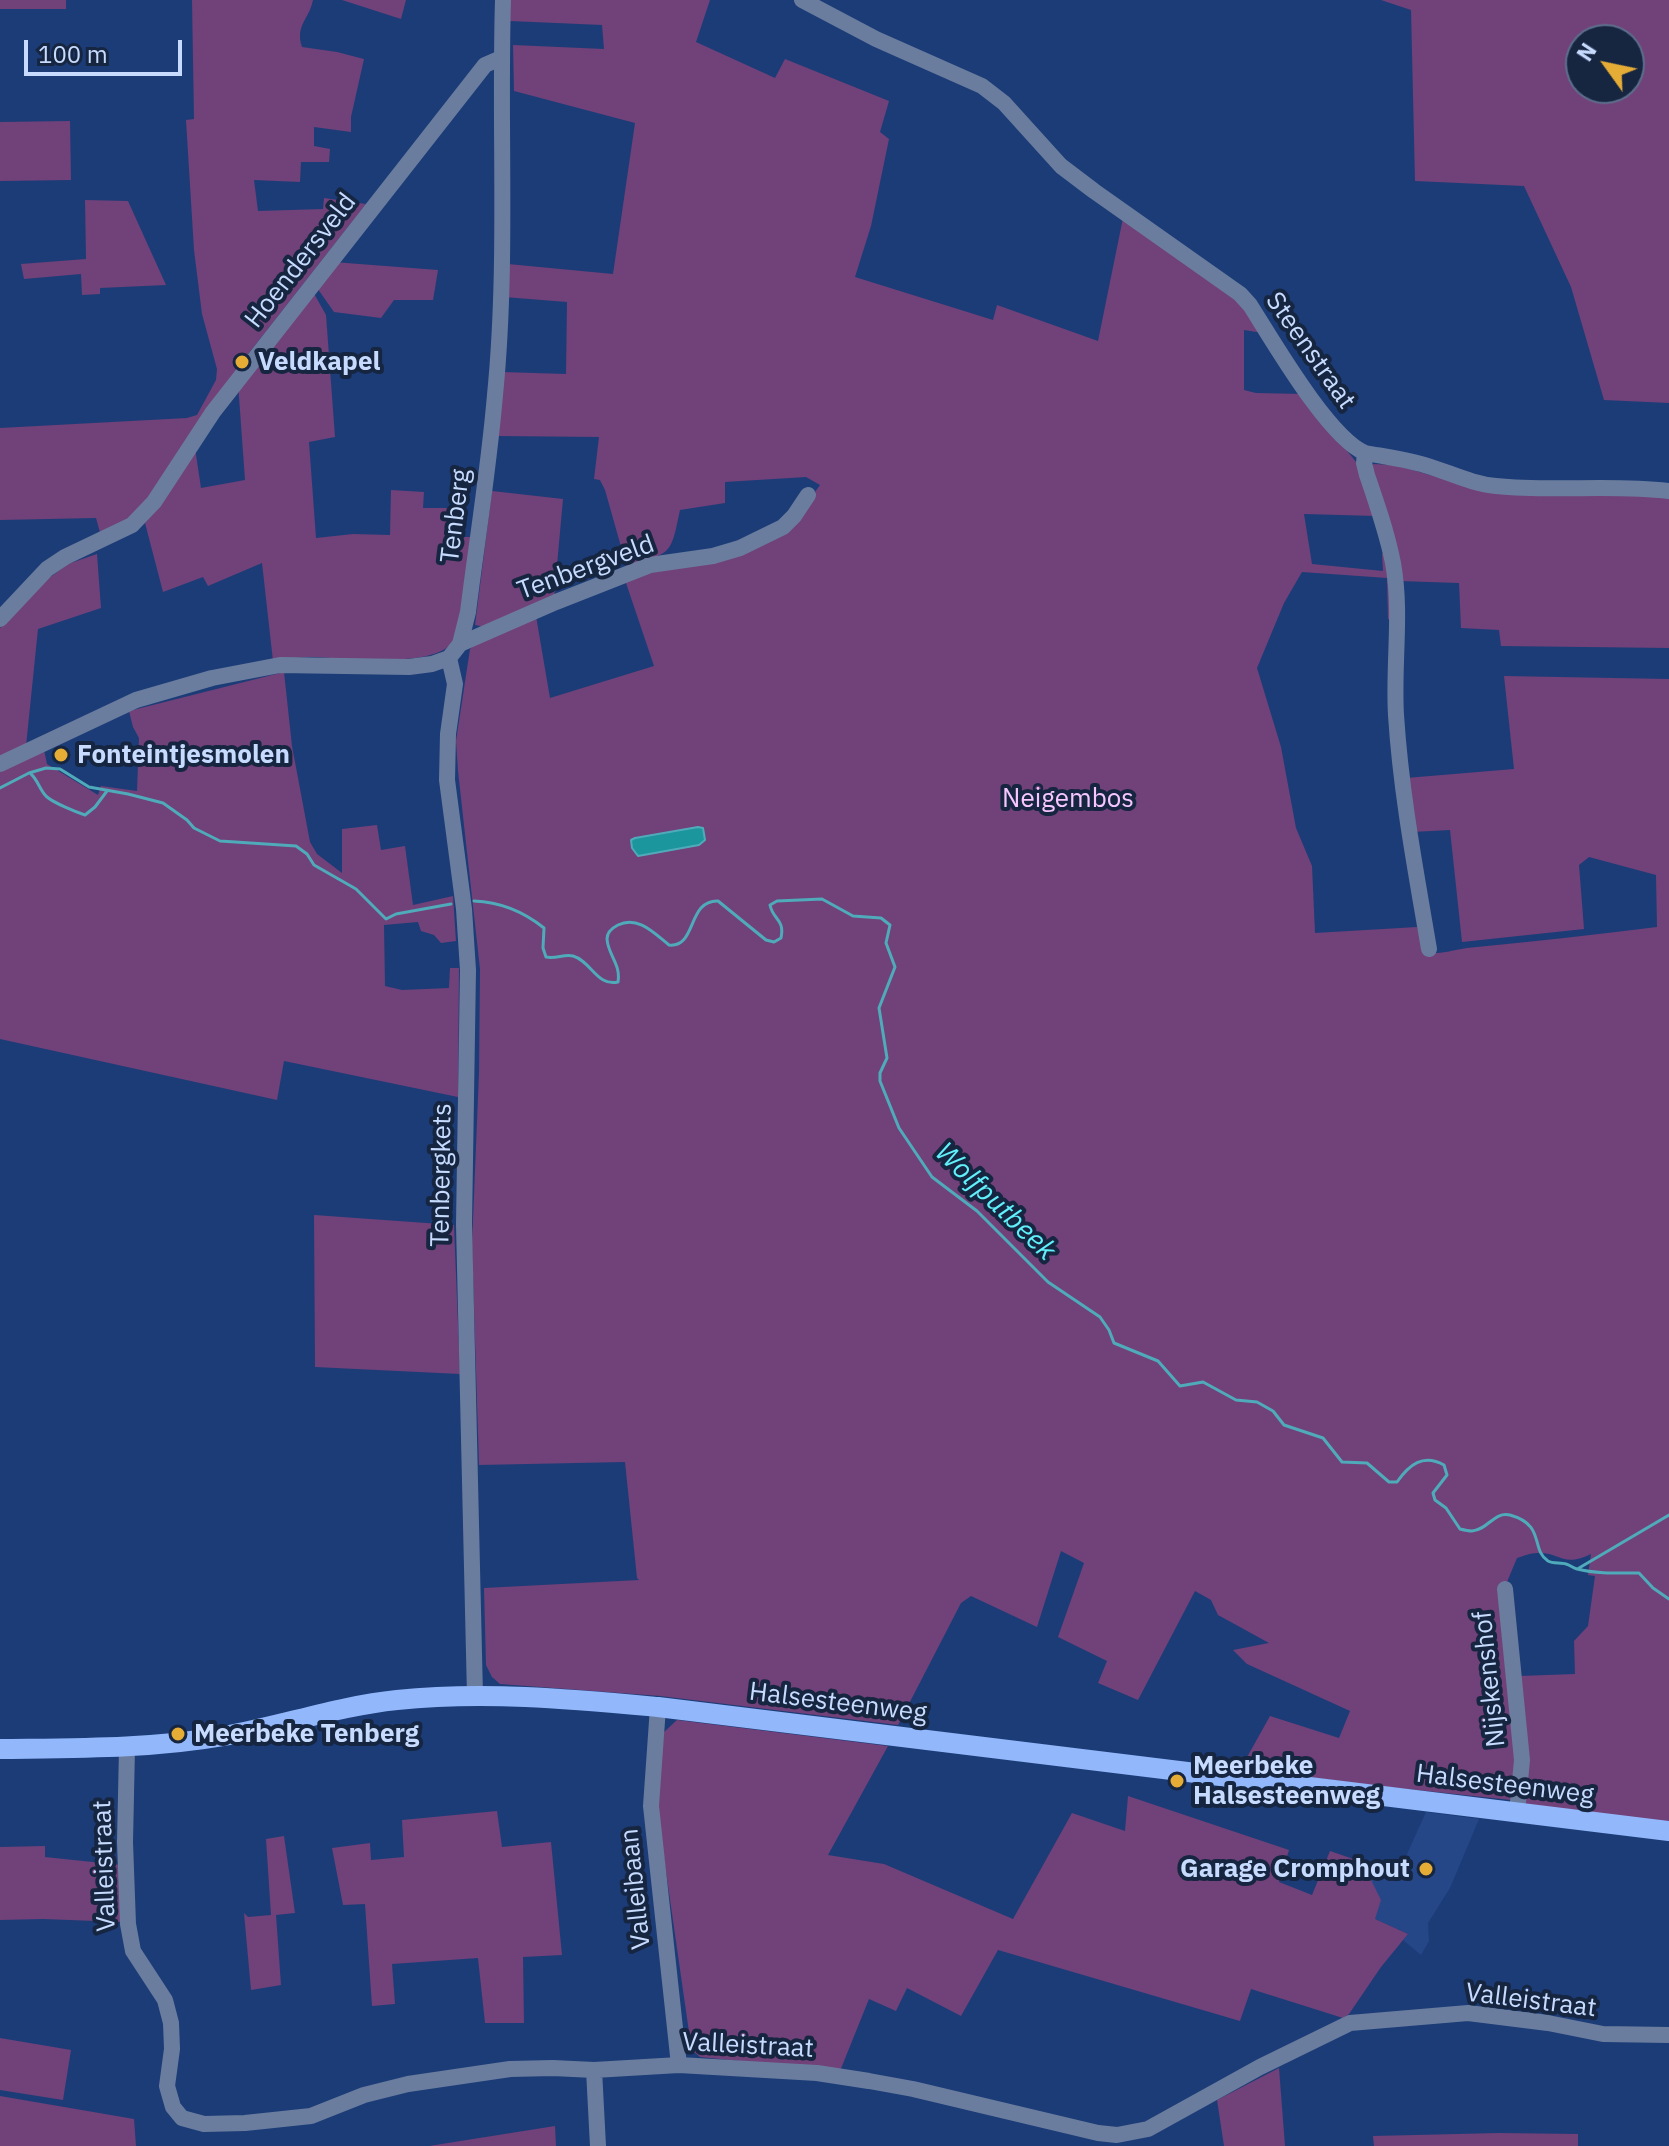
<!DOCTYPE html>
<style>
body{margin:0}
#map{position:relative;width:1669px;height:2146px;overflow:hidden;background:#1c3c77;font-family:"IBM Plex Sans",sans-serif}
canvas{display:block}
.north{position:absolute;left:1565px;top:24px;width:80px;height:80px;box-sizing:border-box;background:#162540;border:2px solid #5c6e8c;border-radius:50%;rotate:303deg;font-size:22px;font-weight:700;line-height:32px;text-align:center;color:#c6dbfe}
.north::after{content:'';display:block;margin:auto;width:28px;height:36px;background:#e5ad36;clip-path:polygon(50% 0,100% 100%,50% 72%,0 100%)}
.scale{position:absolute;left:24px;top:40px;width:158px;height:36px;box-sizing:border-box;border:4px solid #c6dbfe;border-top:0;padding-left:10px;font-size:24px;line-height:28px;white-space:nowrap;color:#c6dbfe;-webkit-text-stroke:6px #162540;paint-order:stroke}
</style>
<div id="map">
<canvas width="1669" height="2146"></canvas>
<div class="north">N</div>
<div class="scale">100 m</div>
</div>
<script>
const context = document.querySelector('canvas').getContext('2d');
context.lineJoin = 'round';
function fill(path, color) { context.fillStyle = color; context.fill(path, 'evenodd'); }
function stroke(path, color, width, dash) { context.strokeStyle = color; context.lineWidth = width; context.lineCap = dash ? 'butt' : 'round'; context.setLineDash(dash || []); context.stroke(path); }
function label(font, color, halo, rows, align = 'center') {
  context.font = font + ' "IBM Plex Sans",sans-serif'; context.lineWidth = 8; context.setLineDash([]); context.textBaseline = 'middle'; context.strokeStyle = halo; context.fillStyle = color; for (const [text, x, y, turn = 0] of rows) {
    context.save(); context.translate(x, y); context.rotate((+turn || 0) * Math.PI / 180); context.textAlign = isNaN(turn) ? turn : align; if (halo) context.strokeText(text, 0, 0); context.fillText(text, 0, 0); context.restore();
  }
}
const built = new Path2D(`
 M1426,1812l53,7 -29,69 -22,35 1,18 -8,14 -18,-15 5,-6 -33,-15 -13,-57 36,12z`);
const green = new Path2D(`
 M0,0h66v9h-66z
 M192,0h121c-4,20 -18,25 -11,47l35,5 27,7 -13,58v15l-37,-5v19l16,3 -1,13h-28l-1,20 -46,-2 4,31 65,-2 1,-11 42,6 -117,149 -97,141 -26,28 -25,14 -5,-18 -96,2v-92l187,-10 10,-3 19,-35 1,-11 -15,-55 -8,-64 -8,-130 8,-1z
 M342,0h64l-5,19z
 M510,0h200l-14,42 79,36 10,-19 104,42 -9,31 9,7 -18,87 -16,51 138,43 4,-15 101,36 25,-123 114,79 26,36 -19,-3v60l12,3 46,1 54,68 20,54 -72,-2 8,50 71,7 -1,-17 4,-2 7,68 -5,-1 -1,-41 -85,-6 -18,31 -27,65 24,79 15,81 16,38 3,67 102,-6 7,24c17,5 26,-1 43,-3 63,-6 127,-13 190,-21l-1,-52 -67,-18 -10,8 5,64 -122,13 -12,-112 -38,2 -6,-54 108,-9 -10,-93 165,3v1144l-146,-17 -4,-130 56,-2 -1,-33 14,-15 7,-50 -7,-1 3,-21c-29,14 -29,-2 -54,-1 -6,0 -14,3 -20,5l-10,24 8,177 -4,41 -141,-15 -129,-17 29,-52 69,22 11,-27 -103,-47 -14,-14 36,-7 -51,-28 -7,-15 -16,-9 -57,109 -40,-17 9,-22 -49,-24 26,-74 -23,-12 -24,76 -66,-31 -10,7 -63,122 -238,-29 -160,-12 -8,-7 -6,-12 -2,-77 155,-8 -2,-2 -12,-116 -146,3 -7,-221 7,-171 1,-104 -22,-198 -2,-30 14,-92 8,-8 58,-25 14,82 104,-32 -30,-89 41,-10 131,-48 24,-34 -14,-8 -81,5v21l-45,7c-10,48 -8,40 -53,58l-22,-78 -5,-10 -6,-1 5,-42 -101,-1 4,-64 64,2 1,-72 -63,-5 4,-33 105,10 22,-151 -121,-32 -1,-46 91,4 -2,-24 -92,-4z
 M1381,0h288v403l-65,-3 -33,-113 -47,-101 -109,-5 -4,-171zM1581,40h48v48h-48z
 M70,121l1,59 -71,1v-59z
 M85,200l43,1 38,84 -66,3v6l-18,1 -1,-21 -57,5 -3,-15 65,-5z
 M333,262l105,8 -5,30h-39l-13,18 -47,-6 -19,-27z
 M312,290l14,25 9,122 -26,5 7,96 37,-4 37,1 1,-45 33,2 -1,16h26v23l10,1v5h12c-3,23 -8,87 -18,104 -18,29 -111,16 -143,16 -12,0 -25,3 -37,4l-11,-98 -54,23 -5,-9 -40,15 -18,-69 17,-20 33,-55 6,40 44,-8 -7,-97z
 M1373,464l22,1 70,20 204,10v153l-168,-2 -2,-16 -38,-2 -2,-45 -60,-2 -28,-110z
 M492,491l71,8 -9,99 -69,29 -10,-2z
 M97,554l4,54 -63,21 -12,117 -26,12v-130l45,-47 23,-17z
 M284,672l8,74 18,96 7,12 25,19v-44l35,-4 4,25 24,-4 8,59 40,-9 3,45 -15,2 -7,-8 -13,-4 -3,-9 -34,3 1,61 17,4 47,-2 1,-20h9l-1,129 -174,-36 -7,39 -277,-61v-267l44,-22 3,14 51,31 3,-9 36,5 2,-53 -6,-11 -4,-16z
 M314,1215l140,10 6,149 -145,-7z
 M677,1720l211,26 -60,109 56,9 129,55 59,-106 53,18 3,-35 161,54 -10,32 33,13 18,-44 32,11 19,38 -6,19 33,15 -27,33 -32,47 -6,4 -92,-29 -11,32 -242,-71 -37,66 -54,-28 -11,23 -27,-12 -29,72 -140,-14 -6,-5 -3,-6 -35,-244 8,-70z
 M497,1811l5,36 49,-5 11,113 -39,2 1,66h-39l-7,-65 -86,6 3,40 -23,2 -7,-102 -22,1 -11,-57 38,-5 1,17 33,-3 -2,-37z
 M284,1836l11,77 -19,2 5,70 -30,5 -7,-77 4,4 23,-2 -5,-76z
 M45,1846v11l76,8 1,57 -79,-3 -43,1v-73z
 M0,2038l71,12 -8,50 -63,-10z
 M1279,2068l6,78h-61l-7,-46z
 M0,2096l134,23 2,27h-136z
 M555,2126l1,20h-127z
 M1499,2133l79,1v12h-204l-1,-10z`);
const water = new Path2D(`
 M698,827l5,1 2,12 -6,5 -61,11 -6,-8 -1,-8 4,-2z`);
const stream = new Path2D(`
 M31,774c7,6 9,17 16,23 7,6 29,15 38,18l10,-8 12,-16
 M0,788l29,-15 17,-5 14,1 29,18 39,7 35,9 24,17 7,8 26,13 76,5 11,8 7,11 42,24 30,30 10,-5 55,-10
 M474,901c26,1 50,11 70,27l-1,20 3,9c10,2 18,-3 27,-1 18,5 24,31 45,26 3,-18 -10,-27 -11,-43 0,-7 5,-11 11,-14 20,-10 37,9 51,20 28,3 18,-45 49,-44l48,39 8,2 7,-4c4,-19 -8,-18 -11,-33l7,-4 45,-2 31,17 28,2 9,7 -4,18 9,24 -16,41 8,50 -7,15v8l19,47 33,49 45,34 71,71 52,35 9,13 5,13 44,18 22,25 23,-4 33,18 21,2 16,9 11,14 39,13 19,24 25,1 22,19h8c12,-17 26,-29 47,-17l3,10 -14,18 2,7 11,8 14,21c4,1 8,2 12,2 16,-1 22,-20 38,-16 36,10 20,34 38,46 5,3 13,1 18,3 4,1 7,4 11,5 20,5 42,4 62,4l14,15 16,11
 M1579,1568l90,-53`);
const minor = new Path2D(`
 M802,0l74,39 106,47 22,17 57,63 33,25 146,103 10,11c23,36 78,132 115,148l-1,10 3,12c10,29 20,58 26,88 9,50 0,101 3,152 5,79 20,157 33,234
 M1365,453c22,4 45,7 66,14 22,7 42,17 65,19 58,6 115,-2 173,5
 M0,619l47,-50 18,-12 67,-32 22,-23 59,-90 272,-347 16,-7
 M460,644l96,-42 94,-37 63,-9 27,-8 43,-21 11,-11 14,-21
 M449,658l6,26 -7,50 -1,46 17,129 4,61 -4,254 11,472
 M0,764l136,-64 76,-22 68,-13 129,2 23,-3 17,-6 11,-14 8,-32c9,-72 21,-145 27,-217 13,-131 4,-264 8,-395
 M1505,1589l17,171 -5,53
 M658,1707l-7,99 28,259
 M127,1748l-2,94 3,82 5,27 32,49 6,23 1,26 -5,37 6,21 9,11 22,6 41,-1 66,-7 53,-21 44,-11 102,-15 43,-1 41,2 85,-5 138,8 52,8 44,8 185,44 19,2 31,-6 112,-62 90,-44 118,-10 80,10 55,11 66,1
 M594,2070l4,76`);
const major = new Path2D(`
 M0,1749c75,-1 150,0 224,-13 58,-10 114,-30 173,-36 88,-9 173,-1 261,7l1011,124`);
const markers = [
 [242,362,8,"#e5ad36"],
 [61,755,8,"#e5ad36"],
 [178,1734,8,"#e5ad36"],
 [1177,1781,8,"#e5ad36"],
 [1426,1869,8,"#e5ad36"]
];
const streetNames = [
 ["Hoendersveld",301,261,-52],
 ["Steenstraat",1310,351,55],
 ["Tenberg",456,516,-83],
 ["Tenbergveld",586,568,-20],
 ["Tenbergkets",442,1175,-89],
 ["Nijskenshof",1490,1679,-96],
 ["Halsesteenweg",838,1703,7],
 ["Halsesteenweg",1505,1785,7],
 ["Valleistraat",105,1866,-92],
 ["Valleibaan",636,1889,-96],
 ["Valleistraat",1531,2001,7],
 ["Valleistraat",748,2046,3]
];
const poiNames = [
 ["Veldkapel",258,362],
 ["Fonteintjesmolen",77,755],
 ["Meerbeke Tenberg",194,1734],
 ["Meerbeke",1193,1766],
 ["Halsesteenweg",1193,1796],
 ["Garage Cromphout",1410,1869,"right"]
];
const parkNames = [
 ["Neigembos",1068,799]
];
const waterNames = [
 ["Wolfputbeek",995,1202,44]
];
fill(built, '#254788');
fill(green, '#714179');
fill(water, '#1c969d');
stroke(water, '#4fabba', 2);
stroke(stream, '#4fabba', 3);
stroke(minor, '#6a7d9e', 16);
stroke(major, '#92b8fb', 20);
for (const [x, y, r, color] of markers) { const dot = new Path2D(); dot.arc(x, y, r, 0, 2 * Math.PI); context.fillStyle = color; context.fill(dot); stroke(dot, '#162540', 3); }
label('26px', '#c6dbfe', '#162540', streetNames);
label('bold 26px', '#c6dbfe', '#162540', poiNames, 'left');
label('26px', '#f6c6ff', '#162540', parkNames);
label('italic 28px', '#61f1fb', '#162540', waterNames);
</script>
